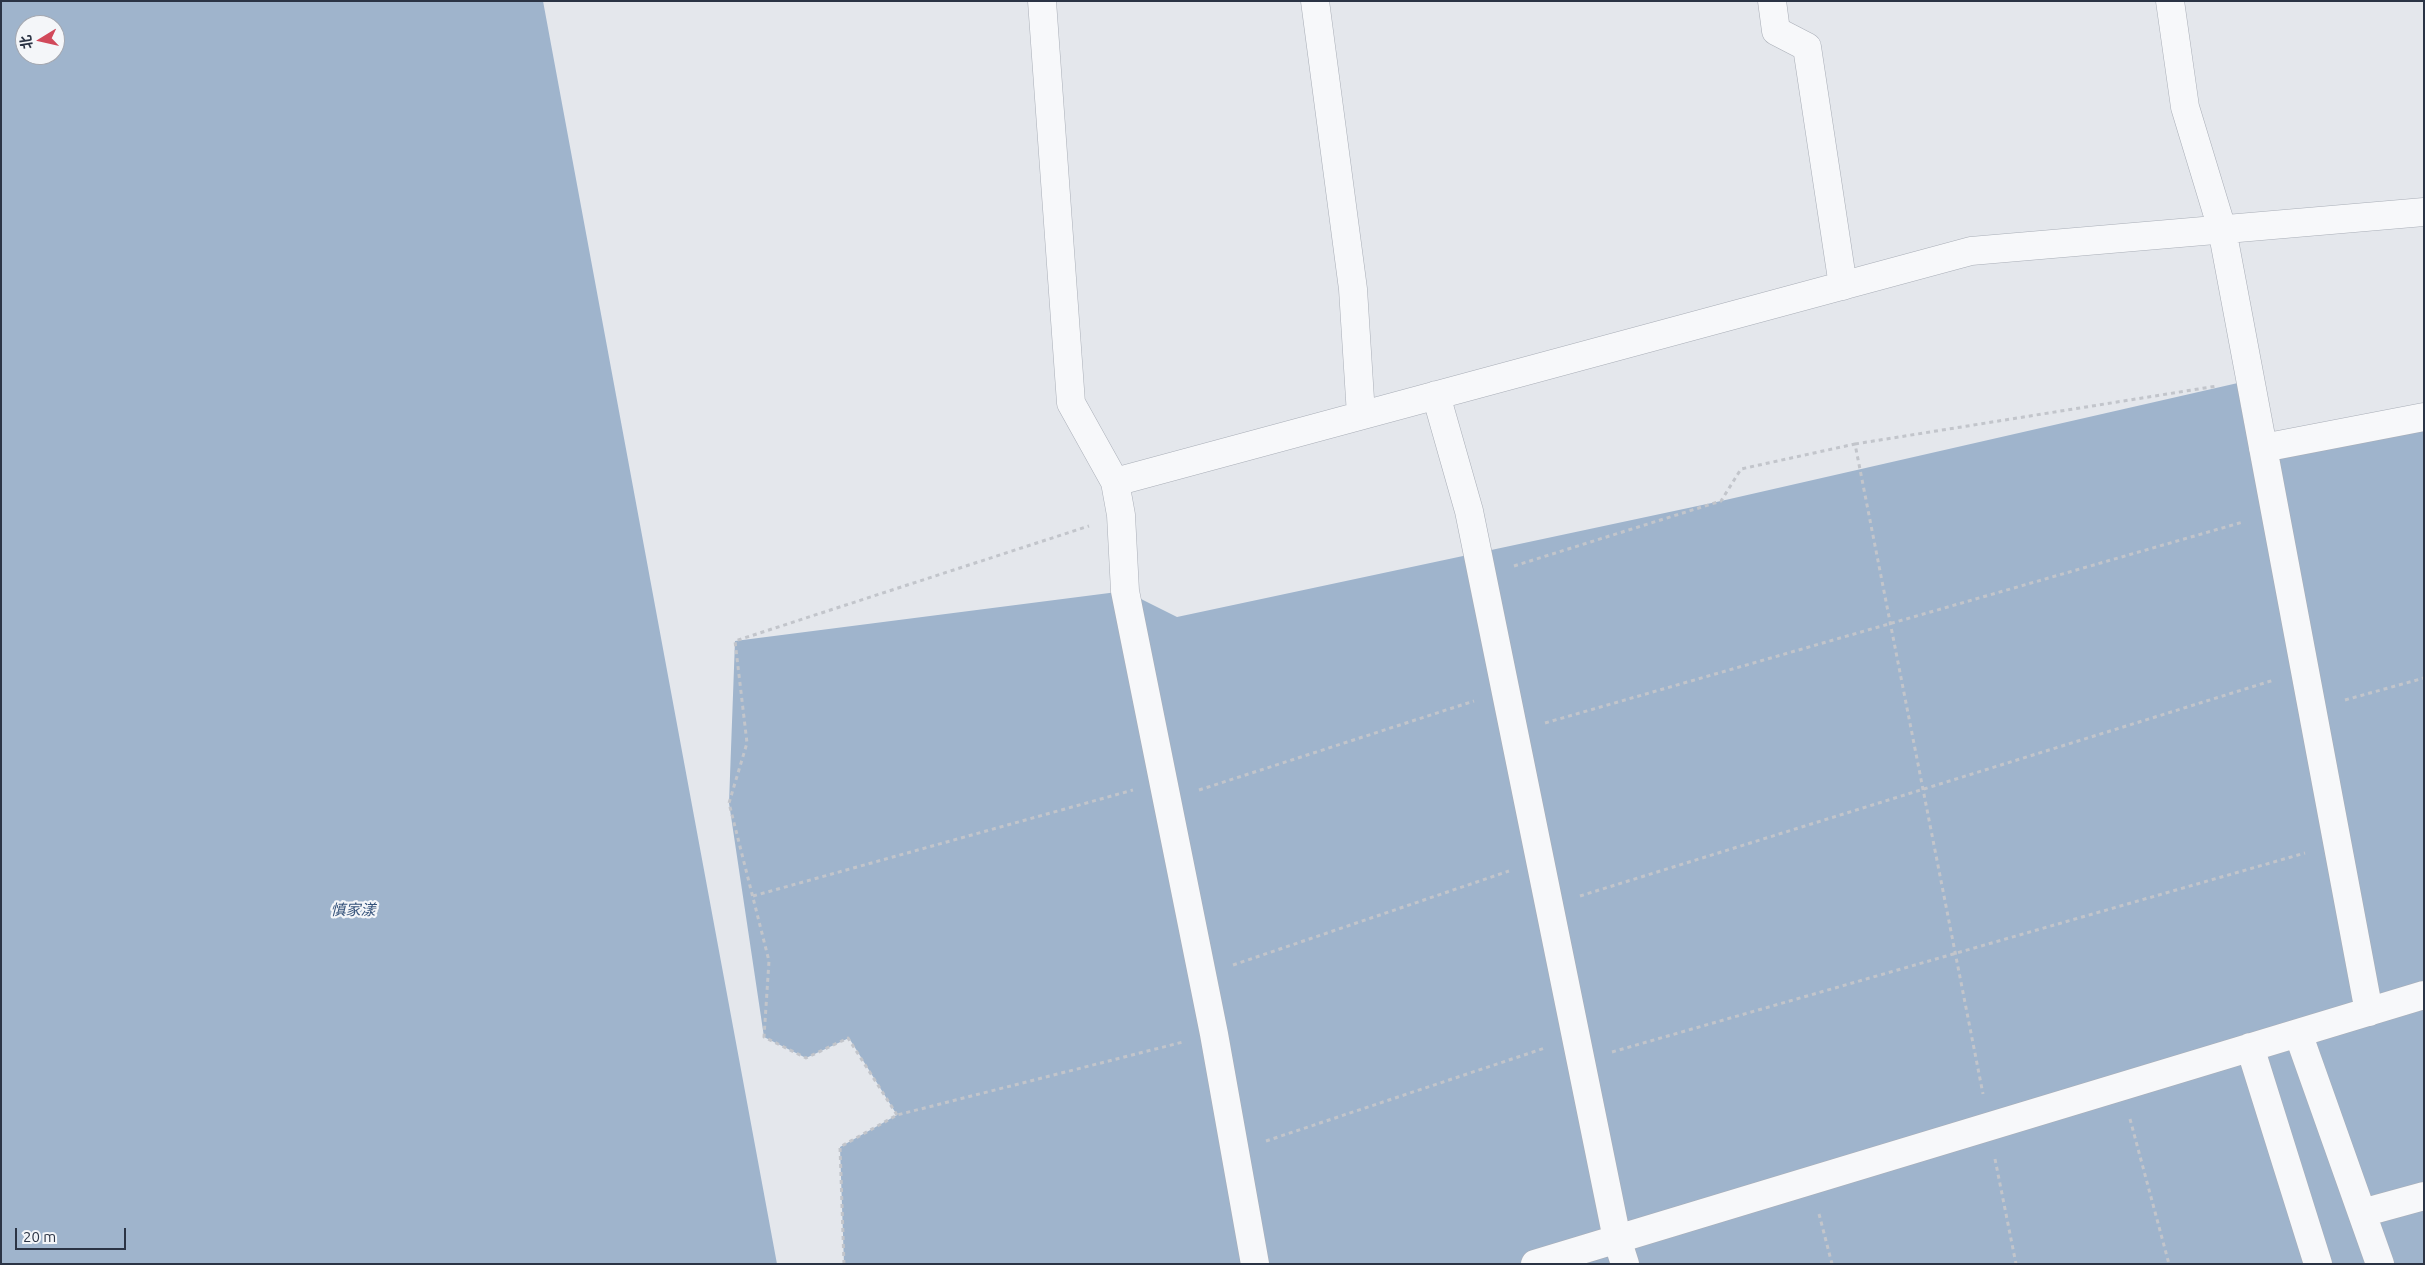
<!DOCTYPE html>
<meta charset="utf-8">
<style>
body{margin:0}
#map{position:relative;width:2425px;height:1265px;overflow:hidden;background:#e4e7ec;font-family:Ubuntu,"Noto Sans SC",sans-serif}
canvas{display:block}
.frame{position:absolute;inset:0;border:2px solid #2b3445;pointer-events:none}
.north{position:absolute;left:15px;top:15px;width:50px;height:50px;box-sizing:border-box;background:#f4f6f9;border:1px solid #a4a8b1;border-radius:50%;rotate:261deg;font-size:14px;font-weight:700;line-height:20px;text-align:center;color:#2b3445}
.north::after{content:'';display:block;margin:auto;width:18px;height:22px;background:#d1495b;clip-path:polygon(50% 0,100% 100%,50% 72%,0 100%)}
.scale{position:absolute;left:15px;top:1228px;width:111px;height:22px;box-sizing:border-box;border:2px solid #2b3445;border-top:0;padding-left:6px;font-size:15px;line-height:18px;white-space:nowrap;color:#2b3445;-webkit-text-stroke:4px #f4f6f9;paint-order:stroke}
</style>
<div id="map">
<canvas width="2425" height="1265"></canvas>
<div class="frame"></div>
<div class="north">北</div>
<div class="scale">20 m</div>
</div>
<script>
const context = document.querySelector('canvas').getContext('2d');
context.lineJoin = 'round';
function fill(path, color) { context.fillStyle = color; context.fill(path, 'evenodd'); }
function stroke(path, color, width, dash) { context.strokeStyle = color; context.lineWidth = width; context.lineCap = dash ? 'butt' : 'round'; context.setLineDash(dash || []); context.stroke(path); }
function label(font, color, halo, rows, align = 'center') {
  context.font = font + ' Ubuntu,"Noto Sans SC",sans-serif'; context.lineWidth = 4.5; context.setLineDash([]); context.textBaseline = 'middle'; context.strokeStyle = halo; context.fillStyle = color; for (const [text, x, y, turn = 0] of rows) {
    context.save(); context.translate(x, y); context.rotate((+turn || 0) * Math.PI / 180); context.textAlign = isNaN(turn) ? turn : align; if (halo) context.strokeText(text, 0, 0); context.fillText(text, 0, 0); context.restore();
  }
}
const water = new Path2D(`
 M1,1h542l234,1263h-776zM25,25h30v30h-30z
 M2251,380l12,68 161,-31v847h-1580l-4,-117 57,-32 -48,-77 -43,20 -42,-21 -35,-234 6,-162 390,-50 52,26 544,-116z`);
const path = new Path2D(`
 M1855,444l362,-58
 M1514,566l207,-65 20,-32 114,-25 128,650
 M2345,700l79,-22
 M1545,723l698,-201
 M1199,790l275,-89
 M753,896l380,-106
 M1580,896l694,-216
 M1233,965l276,-94
 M1612,1052l693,-199
 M897,1115l-49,-77 -42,20 -42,-21 5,-76 -40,-158 18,-60 -12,-102 354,-115
 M2130,1119l39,145
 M1266,1141l279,-93
 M1995,1159l21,105
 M1819,1214l13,50
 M844,1264l-4,-117 57,-32 286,-73`);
const minor = new Path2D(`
 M1042,1l29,402 44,79
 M1315,1l38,288 8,126
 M1772,1l4,30 31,16 36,239
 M2170,1l15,106 37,122 147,783
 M1436,395l33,116 148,728 8,25
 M2263,448l161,-31
 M2298,1033l82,231
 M2250,1047l68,217
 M2362,1213l62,-17
 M1255,1264l-41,-230 -89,-443 -4,-76 -6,-33 856,-231 453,-39
 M1535,1264l889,-269`);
const waterNames = [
 ["慎家漾",353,910]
];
fill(water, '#9fb4cc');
stroke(minor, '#a9aeb7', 29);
stroke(path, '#c2c5cb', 3, [4, 4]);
stroke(minor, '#f7f8fa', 28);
label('italic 15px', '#34527a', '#f4f6f9', waterNames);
</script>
